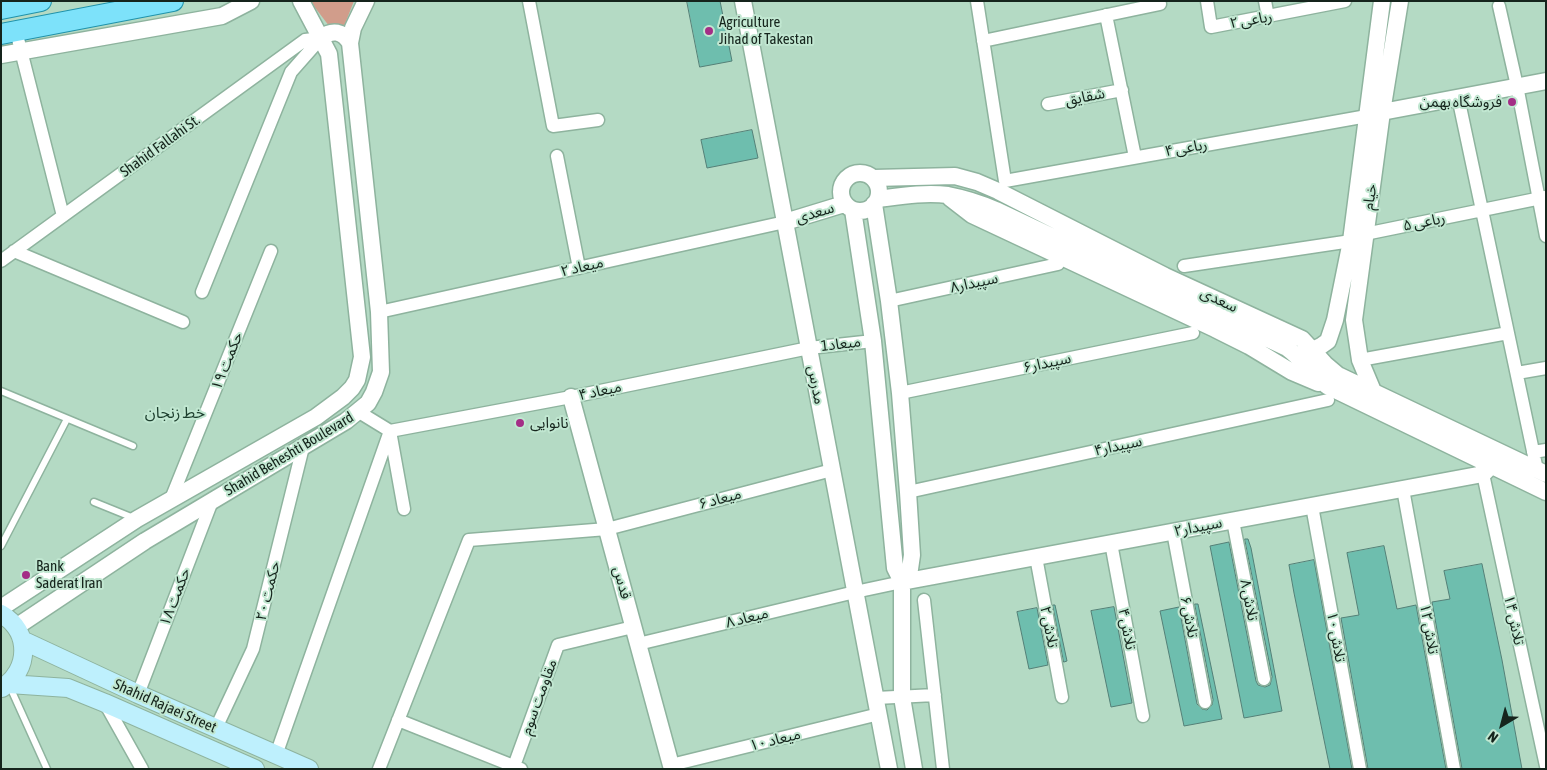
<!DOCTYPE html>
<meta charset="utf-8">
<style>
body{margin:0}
#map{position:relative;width:1547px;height:770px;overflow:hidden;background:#b4dac4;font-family:"Asap Condensed",sans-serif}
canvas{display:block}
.frame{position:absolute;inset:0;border:2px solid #15241c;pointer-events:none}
.north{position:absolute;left:1477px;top:700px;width:50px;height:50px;-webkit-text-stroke:4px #c1e7d1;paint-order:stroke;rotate:217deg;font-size:14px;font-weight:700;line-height:20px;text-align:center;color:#15241c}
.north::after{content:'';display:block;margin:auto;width:18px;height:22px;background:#15241c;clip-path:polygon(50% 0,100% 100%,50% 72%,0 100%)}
</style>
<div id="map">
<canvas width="1547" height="770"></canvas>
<div class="frame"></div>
<div class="north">N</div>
</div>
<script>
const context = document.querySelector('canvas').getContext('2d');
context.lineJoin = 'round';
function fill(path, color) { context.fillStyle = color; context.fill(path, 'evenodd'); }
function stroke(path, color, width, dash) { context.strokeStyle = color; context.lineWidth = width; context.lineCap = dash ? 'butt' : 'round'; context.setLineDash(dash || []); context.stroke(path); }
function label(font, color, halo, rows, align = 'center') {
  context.font = font + ' "Asap Condensed","Noto Sans Arabic",sans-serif'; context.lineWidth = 4; context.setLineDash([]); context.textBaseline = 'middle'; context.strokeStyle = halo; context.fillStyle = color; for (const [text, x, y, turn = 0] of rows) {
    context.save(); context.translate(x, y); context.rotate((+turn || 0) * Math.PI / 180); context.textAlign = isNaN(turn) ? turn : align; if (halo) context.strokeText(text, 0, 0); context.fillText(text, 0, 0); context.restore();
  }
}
const green = new Path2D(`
 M310,1h44l-15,38z`);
const building = new Path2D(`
 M687,1h33l12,60 -32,6z
 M752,130l6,28 -51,10 -6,-28z
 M1245,539h3l3,9 31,163 -38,7 -34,-172 19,-4 27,139 2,4 7,2 5,-2 2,-8z
 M1384,546l13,63 19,-4 30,164h-78l-27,-151 18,-3 -12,-62z
 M1314,560l38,209h-22l-36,-176 -5,-28z
 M1482,564l20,96 20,109h-60l-30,-167 18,-3 -6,-28z
 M1195,604h3l24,115 -38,7 -24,-115 19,-4 18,97 5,5 5,1 5,-5 1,-5z
 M1053,605h2l12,56 -3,1z
 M1114,607l18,96 -21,4 -20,-96z
 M1037,608l11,57 -19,4 -12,-57z`);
const service = new Path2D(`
 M1,391l132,55
 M94,502l42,17
 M1,546l66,-127
 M10,687l37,82`);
const minor = new Path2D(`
 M529,1l24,125 45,-6
 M977,1l28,180 362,-65
 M1207,1l4,26 134,-26
 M1265,1l3,16
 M1499,6l18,80 29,150
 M1106,15l29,142
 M16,31l47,185
 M983,41l177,-37
 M1458,97l79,373
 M1048,104l74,-14
 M557,156l22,112
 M1365,234l181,-37
 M14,251l169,71
 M1,261l304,-221 16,-2
 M1184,266l167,-25
 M202,292l89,-220 30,-34
 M889,301l169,-37
 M379,312l406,-90
 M1360,360l148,-27
 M1517,373l29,-5
 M900,393l293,-60
 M1533,452l13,-2
 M1483,474l63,292
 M1403,489l51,280
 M908,492l420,-92
 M171,499l100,-248
 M1312,506l48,263
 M404,509l-14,-78 181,-34 238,-49 64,-7
 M1233,521l31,158
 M1173,532l32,170
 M1111,543l32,173
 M1036,557l26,140
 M924,600l19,169
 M638,644l217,-52 47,-10
 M138,694l74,-193
 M876,698l59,-3
 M105,703l37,66
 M398,720l123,49
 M216,728l37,-79 50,-202
 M276,755l114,-324 -31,-19
 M671,765l208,-51
 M514,766l44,-121 75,-18
 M379,769l90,-229 138,-11 225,-59`);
const tertiary = new Path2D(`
 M743,1l146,768
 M321,38c11,-9 22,-7 29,5
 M1,55l221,-39 29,-15
 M1382,112l164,-31
 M841 192a19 19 0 1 1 38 0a19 19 0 1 1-38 0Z
 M874,178l81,-2 22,6 21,9 167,85 137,63 23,25 13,11 208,99
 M950,198l22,17 243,114 34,17 43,26 26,11
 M878,199c23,-3 47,-7 70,-4 16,3 32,8 48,15l291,138c15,11 26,26 40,38l219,106
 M874,204l15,97 11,92 8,99 4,63 -2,14 -8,13
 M853,210l20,131 22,227 7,14v115l12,72
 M785,222l59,-18
 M1313,350l8,-4 7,-5 7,-21 16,-79 31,-240
 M1373,391l-13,-31 -6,-40 28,-208 18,-111
 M571,397l101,372
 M902,582l581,-108 8,-8
 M1,608l136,-89 179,-102 27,-20 9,-9 5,-8 5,-23 -33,-303 -28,-53
 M16,627l129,-86 201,-120 22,-18 6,-11 7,-20 -2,-60 -29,-269 3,-15 13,-27`);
const secondary = new Path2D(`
 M1,614c30,17 29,56 1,74
 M22,640l116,54 171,75
 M9,684l59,4 37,15 150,66`);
const primary = new Path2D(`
 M1,9l40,-8
 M1,34l172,-33`);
const markers = [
 [709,31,5,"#a42e86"],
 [1512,102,5,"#a42e86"],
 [520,423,5,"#a42e86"],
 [26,575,5,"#a42e86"]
];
const streetNames = [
 ["رباعی ۲",1251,20,-10],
 ["شقایق",1085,97,-11],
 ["Shahid Fallahi St.",160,146,-36],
 ["رباعی ۴",1186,148,-10],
 ["خیام",1370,197,-82],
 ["سعدی",815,213,-17],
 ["رباعی ۵",1424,222,-11],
 ["میعاد ۲",582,267,-13],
 ["سپیدار۸",974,283,-12],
 ["سعدی",1219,300,25],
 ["میعاد1",841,344,-7],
 ["حکمت ۱۹",227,361,-68],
 ["سپیدار۶",1047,363,-12],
 ["مدرس",816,385,79],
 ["میعاد ۴",600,391,-12],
 ["سپیدار۴",1118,446,-12],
 ["Shahid Beheshti Boulevard",289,454,-31],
 ["میعاد ۶",720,499,-15],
 ["سپیدار۲",1198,527,-11],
 ["قدس",622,583,75],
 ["حکمت ۲۰",268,591,-76],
 ["حکمت ۱۸",175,597,-69],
 ["تلاش ۸",1249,600,79],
 ["تلاش ۶",1189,617,79],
 ["میعاد ۸",747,618,-14],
 ["تلاش ۱۴",1514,620,78],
 ["تلاش ۲",1049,627,79],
 ["تلاش ۴",1127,629,79],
 ["تلاش ۱۲",1429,629,80],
 ["تلاش ۱۰",1336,637,80],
 ["مقاومت سوم",539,697,-70],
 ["Shahid Rajaei Street",165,706,24],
 ["میعاد ۱۰",775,740,-14]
];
const poiNames = [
 ["Agriculture",719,22],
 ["Jihad of Takestan",719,39],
 ["فروشگاه بهمن",1502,102,"right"],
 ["نانوایی",530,423],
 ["Bank",36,566],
 ["Saderat Iran",36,583]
];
const neighbourhoodNames = [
 ["خط زنجان",175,413]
];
fill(green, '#d19d8b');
fill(building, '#6ebeae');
stroke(building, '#548077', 1);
stroke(service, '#8eb39e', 9);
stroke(minor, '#8eb39e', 15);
stroke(tertiary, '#8eb39e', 19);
stroke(secondary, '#8eb39e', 20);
stroke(primary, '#2092aa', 22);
stroke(service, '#fff', 6);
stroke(minor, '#fff', 12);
stroke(tertiary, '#fff', 16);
stroke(secondary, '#bef0fd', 18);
stroke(primary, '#7de2fa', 20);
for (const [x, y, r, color] of markers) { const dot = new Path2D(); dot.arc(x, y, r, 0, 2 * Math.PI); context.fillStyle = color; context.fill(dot); stroke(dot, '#c1e7d1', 2); }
label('15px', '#15241c', '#c1e7d1', streetNames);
label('15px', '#15241c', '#c1e7d1', poiNames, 'left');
label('16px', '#1c3e2d', '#c1e7d1', neighbourhoodNames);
</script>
